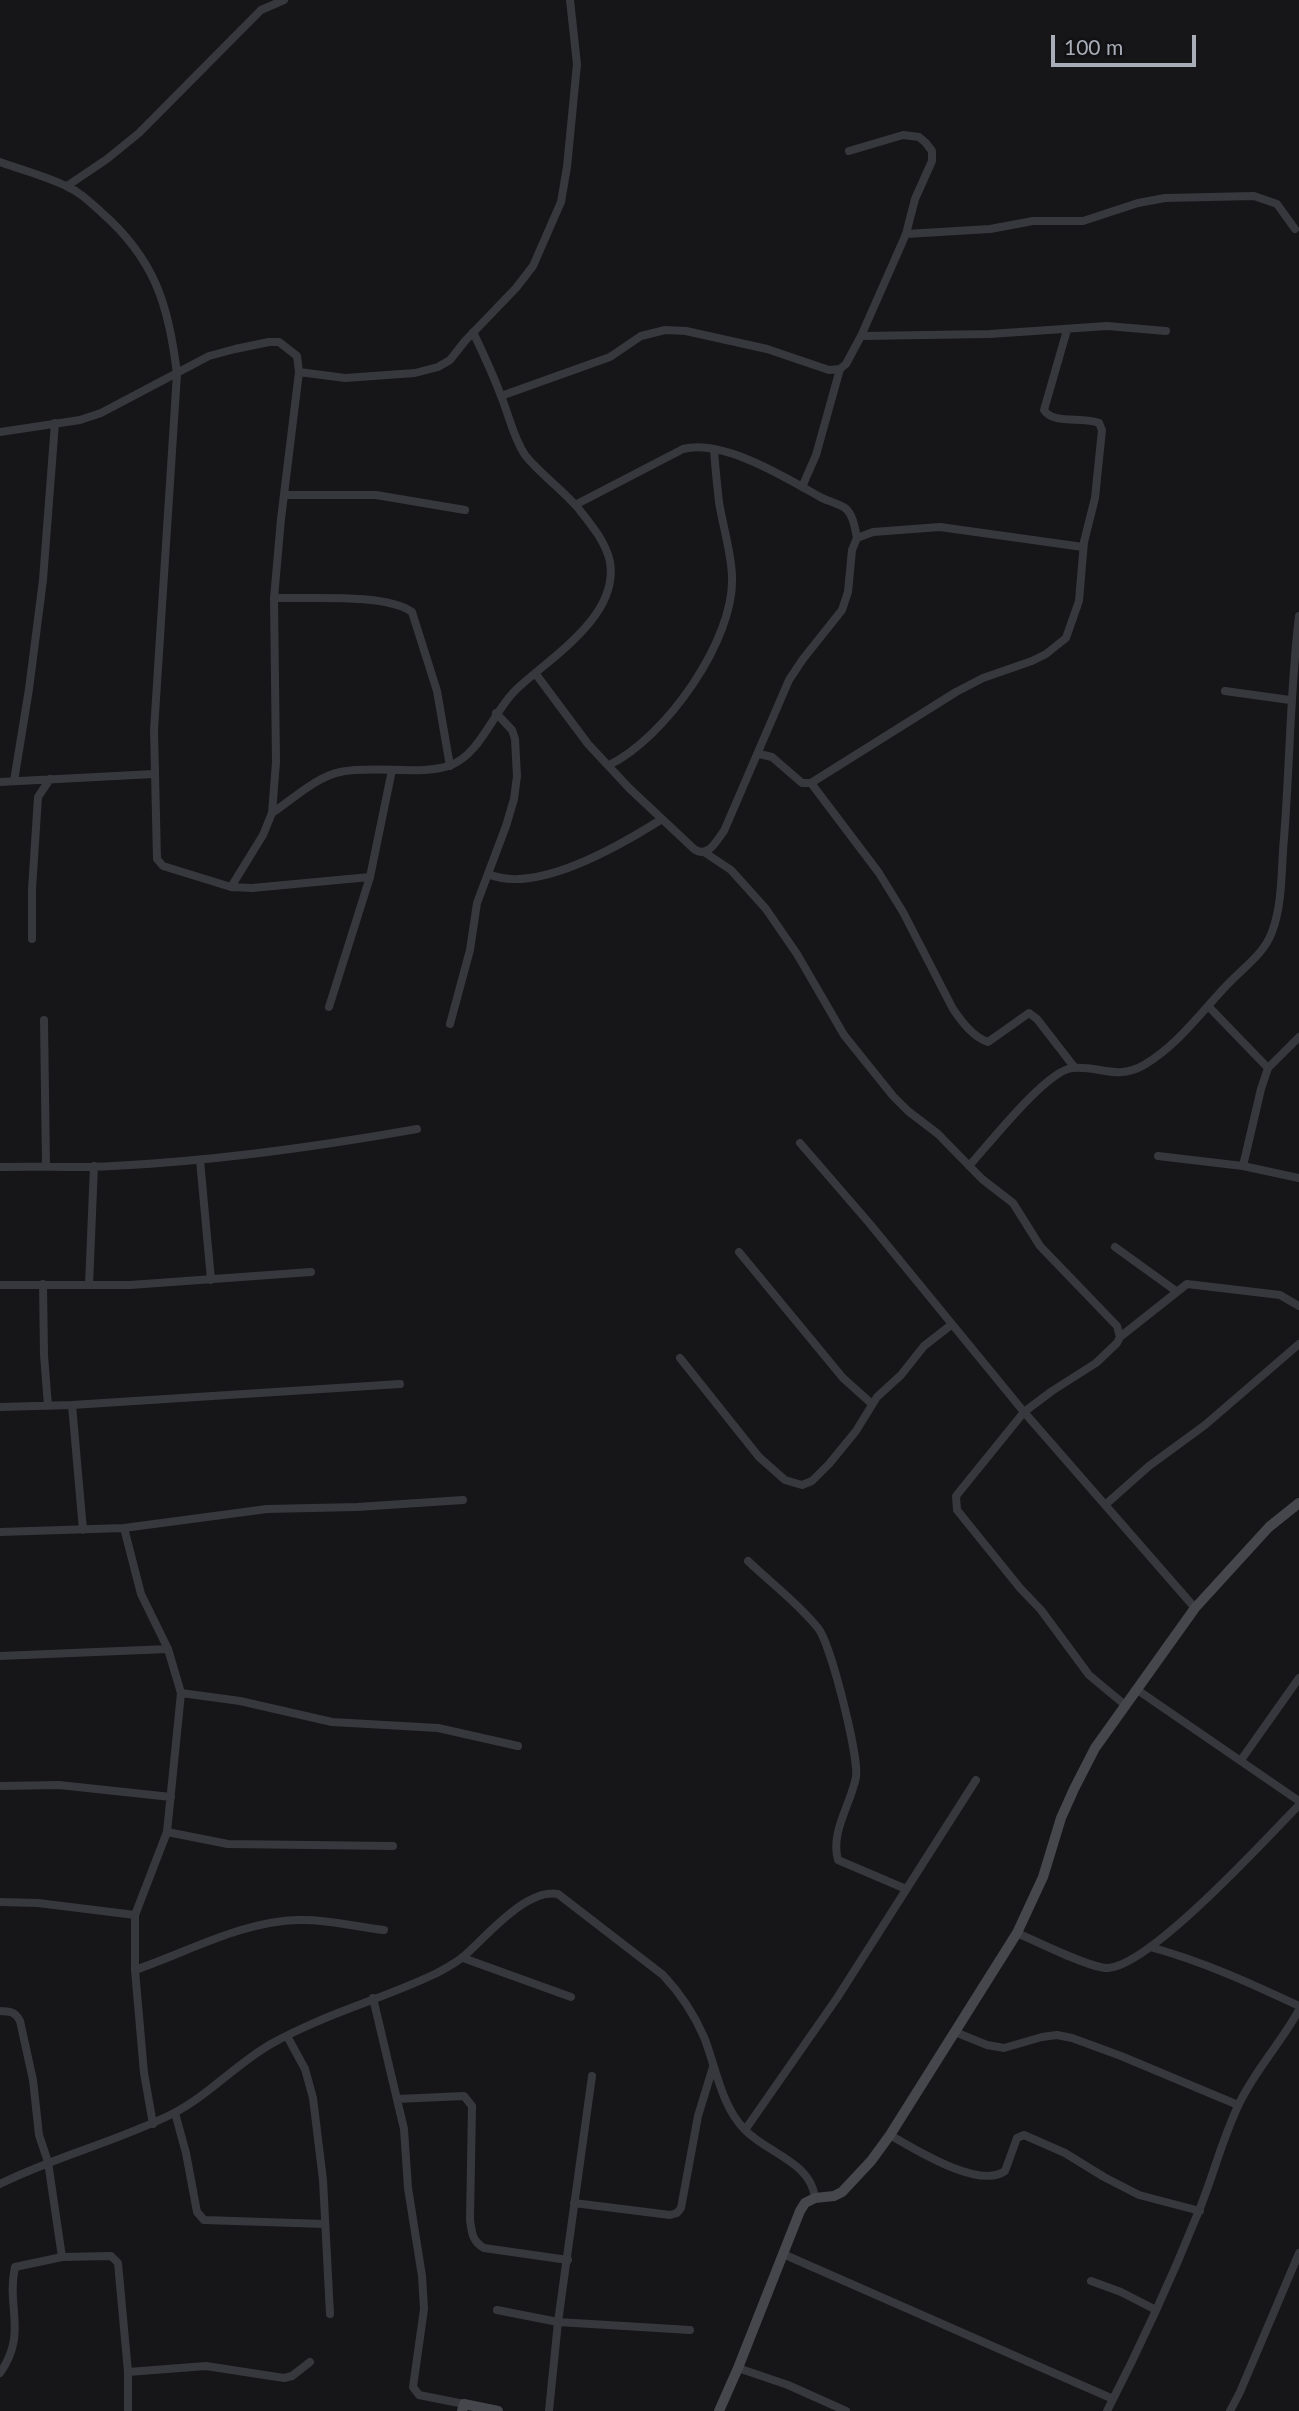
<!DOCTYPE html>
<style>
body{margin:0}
#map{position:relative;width:1299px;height:2411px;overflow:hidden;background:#161618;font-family:Lato,sans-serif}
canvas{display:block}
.scale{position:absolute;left:1051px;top:35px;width:145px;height:32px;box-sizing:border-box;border:4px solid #a8adb8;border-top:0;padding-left:9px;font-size:21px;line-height:24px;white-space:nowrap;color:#a8adb8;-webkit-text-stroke:5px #111113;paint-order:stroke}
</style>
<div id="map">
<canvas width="1299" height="2411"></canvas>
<div class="scale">100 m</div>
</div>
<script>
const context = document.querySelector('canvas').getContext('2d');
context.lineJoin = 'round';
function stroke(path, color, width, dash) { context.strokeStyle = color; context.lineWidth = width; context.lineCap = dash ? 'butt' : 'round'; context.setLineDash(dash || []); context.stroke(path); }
const street = new Path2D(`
 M0,162c22,8 45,14 66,24 14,6 24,16 35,26 54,47 68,94 76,162l-23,356 3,129 6,7 68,21 21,1 118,-11
 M67,186l40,-27 32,-26 122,-123 23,-10
 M906,234l84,-5 43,-8h50l55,-18 27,-5 89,-2 23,8 18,25
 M861,336l129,-2 117,-8 59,5
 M299,372l46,6 70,-5 23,-6 12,-7 15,-19 51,-53 17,-22 28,-64 6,-35 10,-103 -7,-64
 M501,396l109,-39 31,-21 24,-6 21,1 81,18 62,21 11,-1
 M0,432l80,-12 21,-7 108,-57 26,-7 34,-7h10l18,14 2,16 -18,147 -7,79 2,164 -4,51 -9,22 -32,52
 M802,487l14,-32 24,-86 6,-5 15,-28 45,-102 9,-35 17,-38v-10l-6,-8 -7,-6 -16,-2 -54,16
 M284,495h92l89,15
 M575,505l108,-56c40,-10 102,28 137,48 7,4 18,6 25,11 8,6 10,20 12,30
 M274,598c33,1 113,-5 138,14l25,79 13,75
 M535,673l53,71 41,44 65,61c14,10 22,-8 30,-18l65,-151 14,-21 39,-49 6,-18 4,-42 5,-12 16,-6 67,-5 143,20
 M1225,691l65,9
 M759,754l13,3 30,26h9l145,-91 27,-14 49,-17 14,-7 20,-16 13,-37 5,-59 11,-44 7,-68 -3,-7c-16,-7 -46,2 -55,-13l23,-80
 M609,765c56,-27 126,-125 123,-189 -1,-25 -9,-49 -13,-74 -2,-18 -4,-36 -5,-53
 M14,781l15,-92 14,-109 12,-157
 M0,782l154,-8
 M811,783l68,90 24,39 50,97c9,13 20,28 35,33l41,-29 8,6 38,49
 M272,813c21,-14 44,-36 68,-41 34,-7 83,4 111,-7 31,-12 43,-57 69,-79 33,-30 99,-71 90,-124 -4,-20 -20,-39 -32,-54 -16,-19 -38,-34 -53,-53 -12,-18 -16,-40 -24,-59 -8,-22 -18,-43 -28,-64
 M704,852l27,18 35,39 31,45 47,81 49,61 15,15 30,23 44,45 31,24 27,43 77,80 3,11
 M488,874c48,21 133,-29 174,-55
 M32,939v-50l6,-92 12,-18
 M329,1007l41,-130 22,-107
 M1209,1007l59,61
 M44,1020l2,146
 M450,1024l20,-74 7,-47 29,-77 8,-27 3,-23 -2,-37 -3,-9 -16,-17
 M1299,1037l-31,31 -7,21 -18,77 56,12
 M800,1143l70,81 154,188 171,196
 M1158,1156l85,10
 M200,1160l11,120
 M969,1166c20,-22 77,-95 103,-98 27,-3 44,13 72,-3 34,-20 57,-53 84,-81 15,-16 36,-30 44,-52 11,-29 9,-63 12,-94 6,-74 6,-148 15,-222
 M0,1167c38,-1 75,1 113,-1 102,-5 203,-19 304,-37
 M1115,1247l61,44
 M739,1252l104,126 29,26
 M43,1284l1,71 4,51
 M0,1285h130l181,-13
 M89,1285l5,-119
 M680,1358l79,99 26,23 17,5 10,-4 17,-17 27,-33 21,-34 24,-22 23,-29 27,-21
 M72,1405l11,125
 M0,1407l72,-2 328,-21
 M1105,1505l44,-39 56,-41 94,-81
 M124,1528l17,66 27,55 13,44 -14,139 -32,83v55l9,103 9,51
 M0,1532l124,-4 143,-19 90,-2 106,-7
 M748,1561c23,22 50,42 70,67 13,16 41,129 38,149 -5,27 -26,55 -18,83l68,29
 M0,1656l168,-7
 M1136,1689l163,112
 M181,1693l59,8 92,21 106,6 80,18
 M1125,1705l-36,-30 -48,-65 -21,-22 -63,-78 -1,-14 68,-84 28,-21 44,-28 21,-20 3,-6 67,-53 93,11 19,11
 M1241,1760l58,-82
 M0,1786l59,-1 112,12
 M167,1832l61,12 165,2
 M0,1902l38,1 97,12
 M1017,1933c19,8 74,36 91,35 42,-2 158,-129 191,-163
 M1150,1947c52,14 100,36 149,59
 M463,1958l108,39
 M135,1970c53,-18 107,-49 164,-50 28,-1 58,7 85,10
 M373,1998l31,131 4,59 14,88 2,33 -11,78 6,8 45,9
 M0,2011c10,1 15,0 20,10l13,59 6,55 9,27 14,95
 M955,2032l32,13 17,3 38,-11 15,-2 15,3 49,18 117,49
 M287,2036l18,33 8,29 10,82 7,134
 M397,2099l67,-3 8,10 -2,114c2,13 2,21 14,28l84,12
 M175,2113l11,40 11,59 7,8 121,4
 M745,2130l92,-132 139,-218
 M890,2135c23,13 89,55 115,36l12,-33 7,-3 41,18 39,24 35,18 61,16
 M0,2184c56,-28 116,-42 172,-70 36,-18 64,-50 99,-70 53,-30 112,-45 166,-71 9,-5 19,-10 27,-17 22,-19 62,-68 94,-62l105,81c17,18 31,39 41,62 12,30 17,69 41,93 22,23 66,32 70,68
 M574,2203l96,12 7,-2 4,-5 17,-92 15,-49
 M783,2254l330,145
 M1091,2281l30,11 35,18
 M497,2310l61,12 132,8
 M738,2368l50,17 58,26
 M128,2372l78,-6 78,12 8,-2 18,-14
 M0,2373c28,-40 6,-66 15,-106l47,-10 49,-1 7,7 10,109v39
 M549,2411l9,-89 34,-246
 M1107,2411c33,-64 64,-131 91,-198 15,-36 24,-74 41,-109 16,-34 42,-61 60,-94
 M1230,2411l10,-19 59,-139`);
const secondary = new Path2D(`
 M462,2411l2,-7 34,7
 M719,2411l19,-43 62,-157 5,-8 10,-5 19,-2 8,-4 29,-31 19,-26 127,-202 26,-56 18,-59 13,-29 21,-41 100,-140 74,-81 30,-24`);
stroke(street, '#37383d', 8);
stroke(secondary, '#45474d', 10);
</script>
